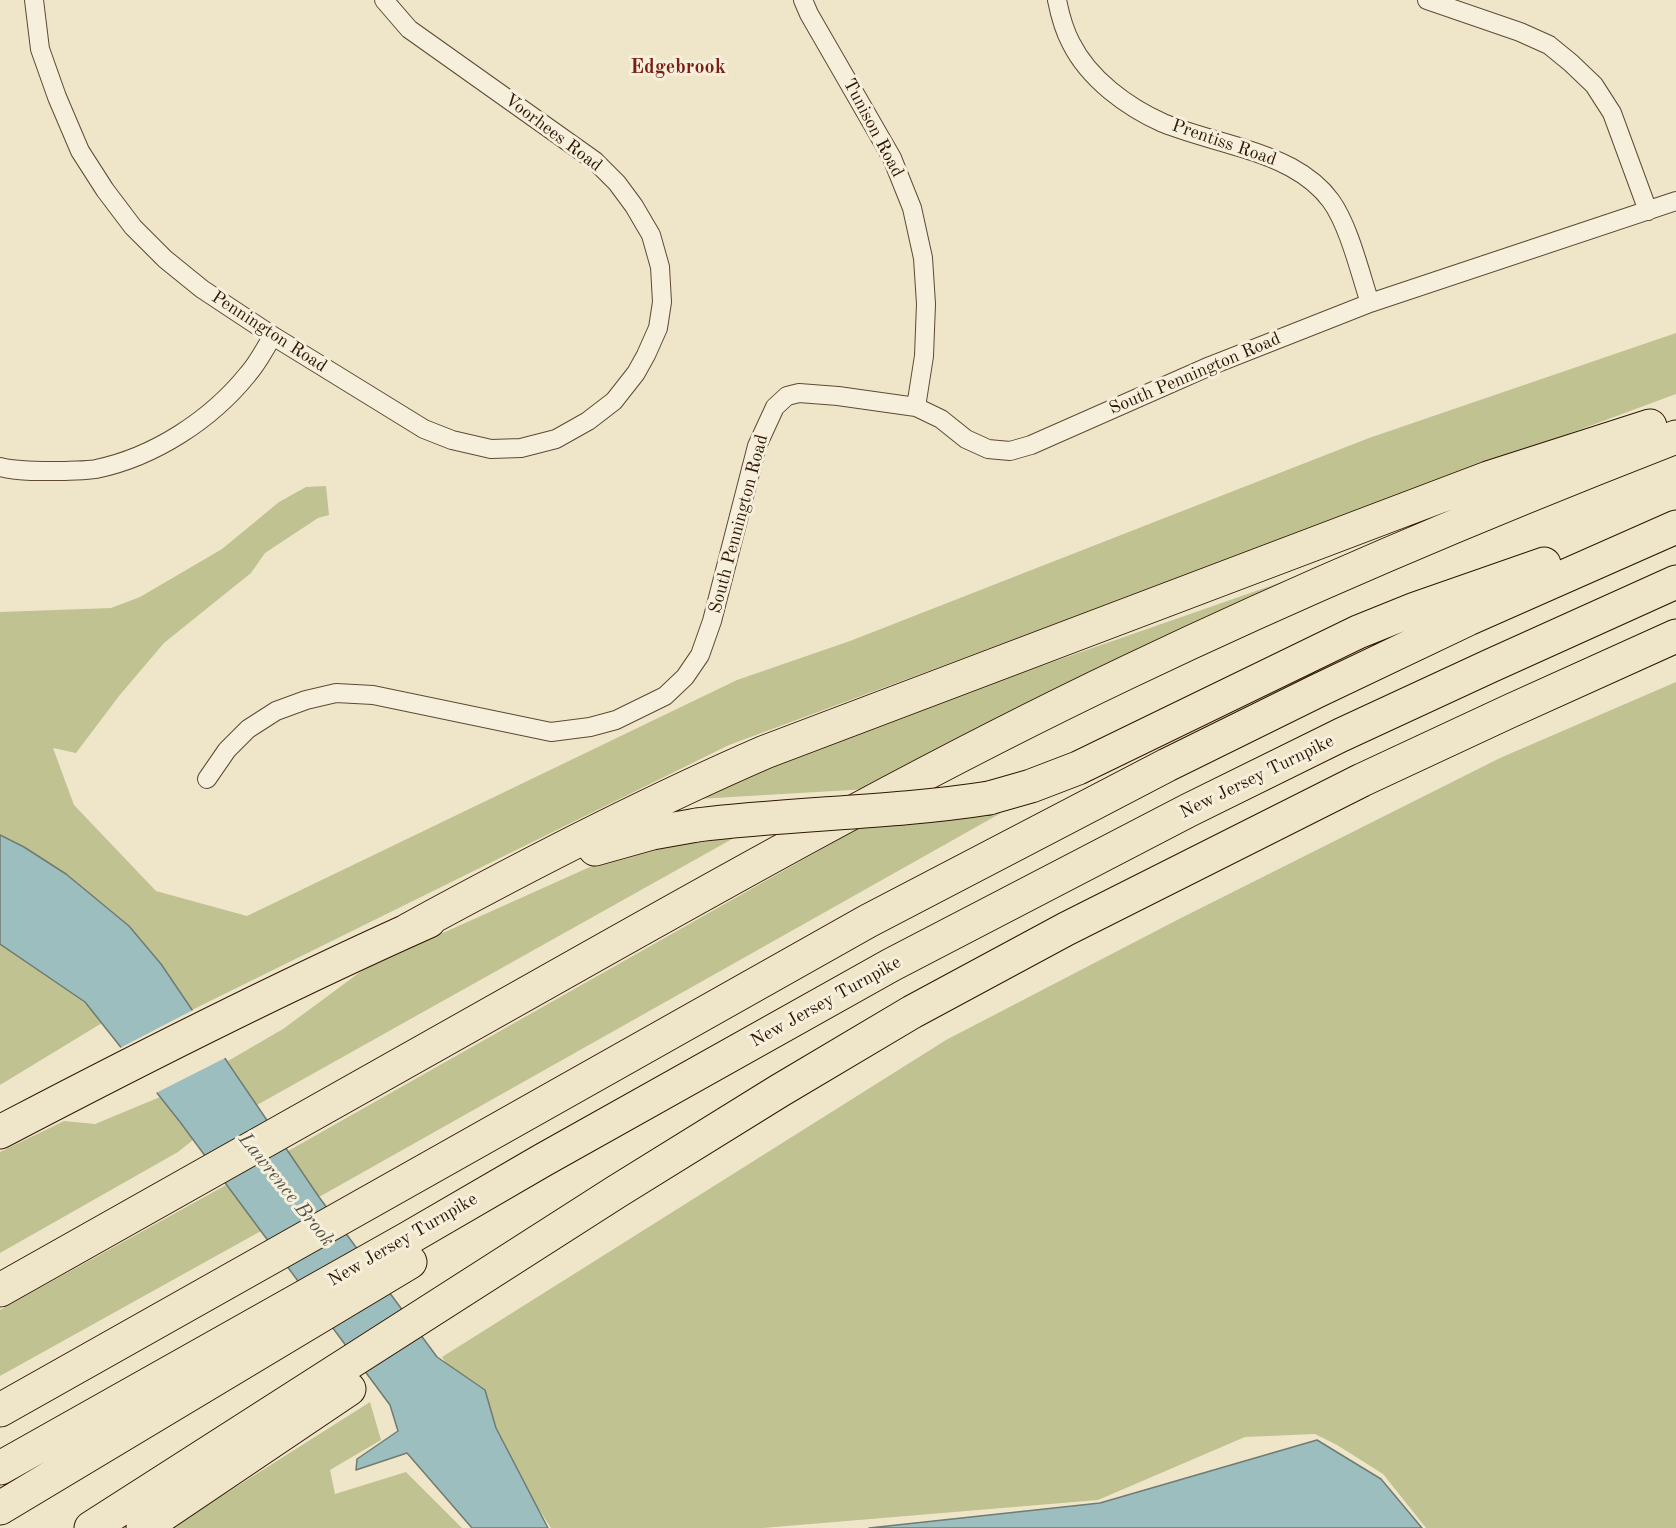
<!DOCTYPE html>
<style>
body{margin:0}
canvas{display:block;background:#efe6c9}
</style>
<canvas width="1676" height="1528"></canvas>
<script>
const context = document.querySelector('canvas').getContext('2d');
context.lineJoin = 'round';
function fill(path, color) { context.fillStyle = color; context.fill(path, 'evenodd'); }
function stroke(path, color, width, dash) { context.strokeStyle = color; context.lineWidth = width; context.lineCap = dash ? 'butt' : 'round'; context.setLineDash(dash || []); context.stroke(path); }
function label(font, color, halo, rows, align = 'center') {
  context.font = font + ' "Old Standard TT",serif'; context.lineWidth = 6; context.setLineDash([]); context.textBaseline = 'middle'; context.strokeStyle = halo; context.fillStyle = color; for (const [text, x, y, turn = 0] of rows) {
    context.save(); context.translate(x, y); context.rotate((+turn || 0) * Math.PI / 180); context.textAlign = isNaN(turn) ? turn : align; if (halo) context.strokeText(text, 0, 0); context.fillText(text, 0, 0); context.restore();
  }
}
const green = new Path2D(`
 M1676,333v61l-947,351 -537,265 -31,-46 -137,-117 -24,-12v-223l111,-4 29,-11 82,-48 57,-47 27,-15 20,-1 3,29 -11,3 -53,35 -14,20 -87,70 -45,53 -43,57 -23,-5 21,57 82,86 91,25 490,-236 113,-39 519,-203z
 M1299,576l-431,213 -170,10 119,-55z
 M1676,682v846h-250l-43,-54 -46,-29 -22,-11 -70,3 -147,63 -335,28h-212l-109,-171 504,-317 233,-121 321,-161z
 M1001,813l-682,384 -31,-46 578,-327z
 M750,829l-493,276 -29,-44 55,-32 84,-62 254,-114z
 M0,944l85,58 17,21 -102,62z
 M160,1097l33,43 -15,12 -178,101v-101l64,-31 31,3z
 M226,1185l35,46 -261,145v-66z
 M370,1402l11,38 -51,30 5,24 71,-22 56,56h-288l35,-24z`);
const water = new Path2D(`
 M0,835l24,12 42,27 63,52 32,38 158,233 118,160 48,33 11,38 52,100h-76l-65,-75 -51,17 1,-11 41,-28 -8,-26 -210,-283 -95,-120 -85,-58z
 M1317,1440l64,39 41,49h-553l231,-25z`);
const pier = new Path2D(`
 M195,1009l34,47 -75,38 -36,-45z`);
const minor = new Path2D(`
 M34,0l6,49 17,48 23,54 25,39 28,37 32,32 37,30 71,47 151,93 28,11 39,9 30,-1 35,-9 32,-18 26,-20 22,-28 10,-18 12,-27 4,-26 -2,-35 -9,-32 -17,-29 -17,-23 -22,-22 -186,-132 -25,-29
 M803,0l6,14 83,144 20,50 11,50 3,46 -2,52 -8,51
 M1057,0c3,15 7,30 14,43 18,36 56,64 92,80 25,10 53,17 79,25 33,10 68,24 89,53 18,25 29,72 39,102
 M1427,0l93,32 29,13 22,18 23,22 18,28 36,98
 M0,467c20,5 43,4 64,4 10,-1 21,0 32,-2 58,-12 115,-49 152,-95 10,-11 17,-26 25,-38
 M207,779l20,-29 21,-21 28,-18 30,-11 30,-7 37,2 178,37 39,-5 26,-7 49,-24 20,-19 15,-22 12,-34 45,-175 18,-39 12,-11 12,-3 39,3 78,11 25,12 25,20 22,10 22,2 21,-6 179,-79 160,-63 306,-102`);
const motorway = new Path2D(`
 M989,798l42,-12 47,-18 280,-136 57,-23 129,-45
 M595,849l57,-16 45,-8
 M408,930c117,-64 235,-125 357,-178l723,-274 162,-52
 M0,1132c141,-74 283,-146 429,-211
 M0,1290c193,-108 385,-217 577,-325 181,-102 364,-204 551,-293 180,-86 363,-163 548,-235
 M0,1410l868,-489 299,-156 150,-74 151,-72 208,-92
 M0,1468l407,-229 136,-79 348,-195 298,-155 152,-75 149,-69 186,-84
 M0,1508l410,-246
 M91,1528l525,-336 163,-101 133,-79 154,-83 296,-149 148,-69 166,-75
 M143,1528l206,-139`);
const motorwayBridge = new Path2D(`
 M697,825c97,-12 196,-12 292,-27`);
const streetNames = [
 ["Tunison Road",873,128,62],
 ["Voorhees Road",553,133,37],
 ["Prentiss Road",1224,143,19],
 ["Pennington Road",269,332,33],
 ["South Pennington Road",1195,374,-23],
 ["South Pennington Road",739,524,-75],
 ["New Jersey Turnpike",1257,777,-26],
 ["New Jersey Turnpike",826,1002,-29],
 ["New Jersey Turnpike",403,1240,-30]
];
const neighbourhoodNames = [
 ["Edgebrook",678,68]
];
const waterNames = [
 ["Lawrence Brook",286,1190,51]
];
fill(green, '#c0c391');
fill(water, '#9cbebe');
stroke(water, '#707b72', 1.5);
fill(pier, '#efe6c9');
stroke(minor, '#5e4a33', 20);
stroke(motorway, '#2e1601', 35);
stroke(minor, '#f5efdc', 18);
stroke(motorway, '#efe6c9', 33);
stroke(motorwayBridge, '#2e1601', 35, []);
stroke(motorwayBridge, '#efe6c9', 33);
label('18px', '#2e1601', '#f5efdc', streetNames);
label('bold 20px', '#7a1f14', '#f5efdc', neighbourhoodNames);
label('italic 20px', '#545143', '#f5efdc', waterNames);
</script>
